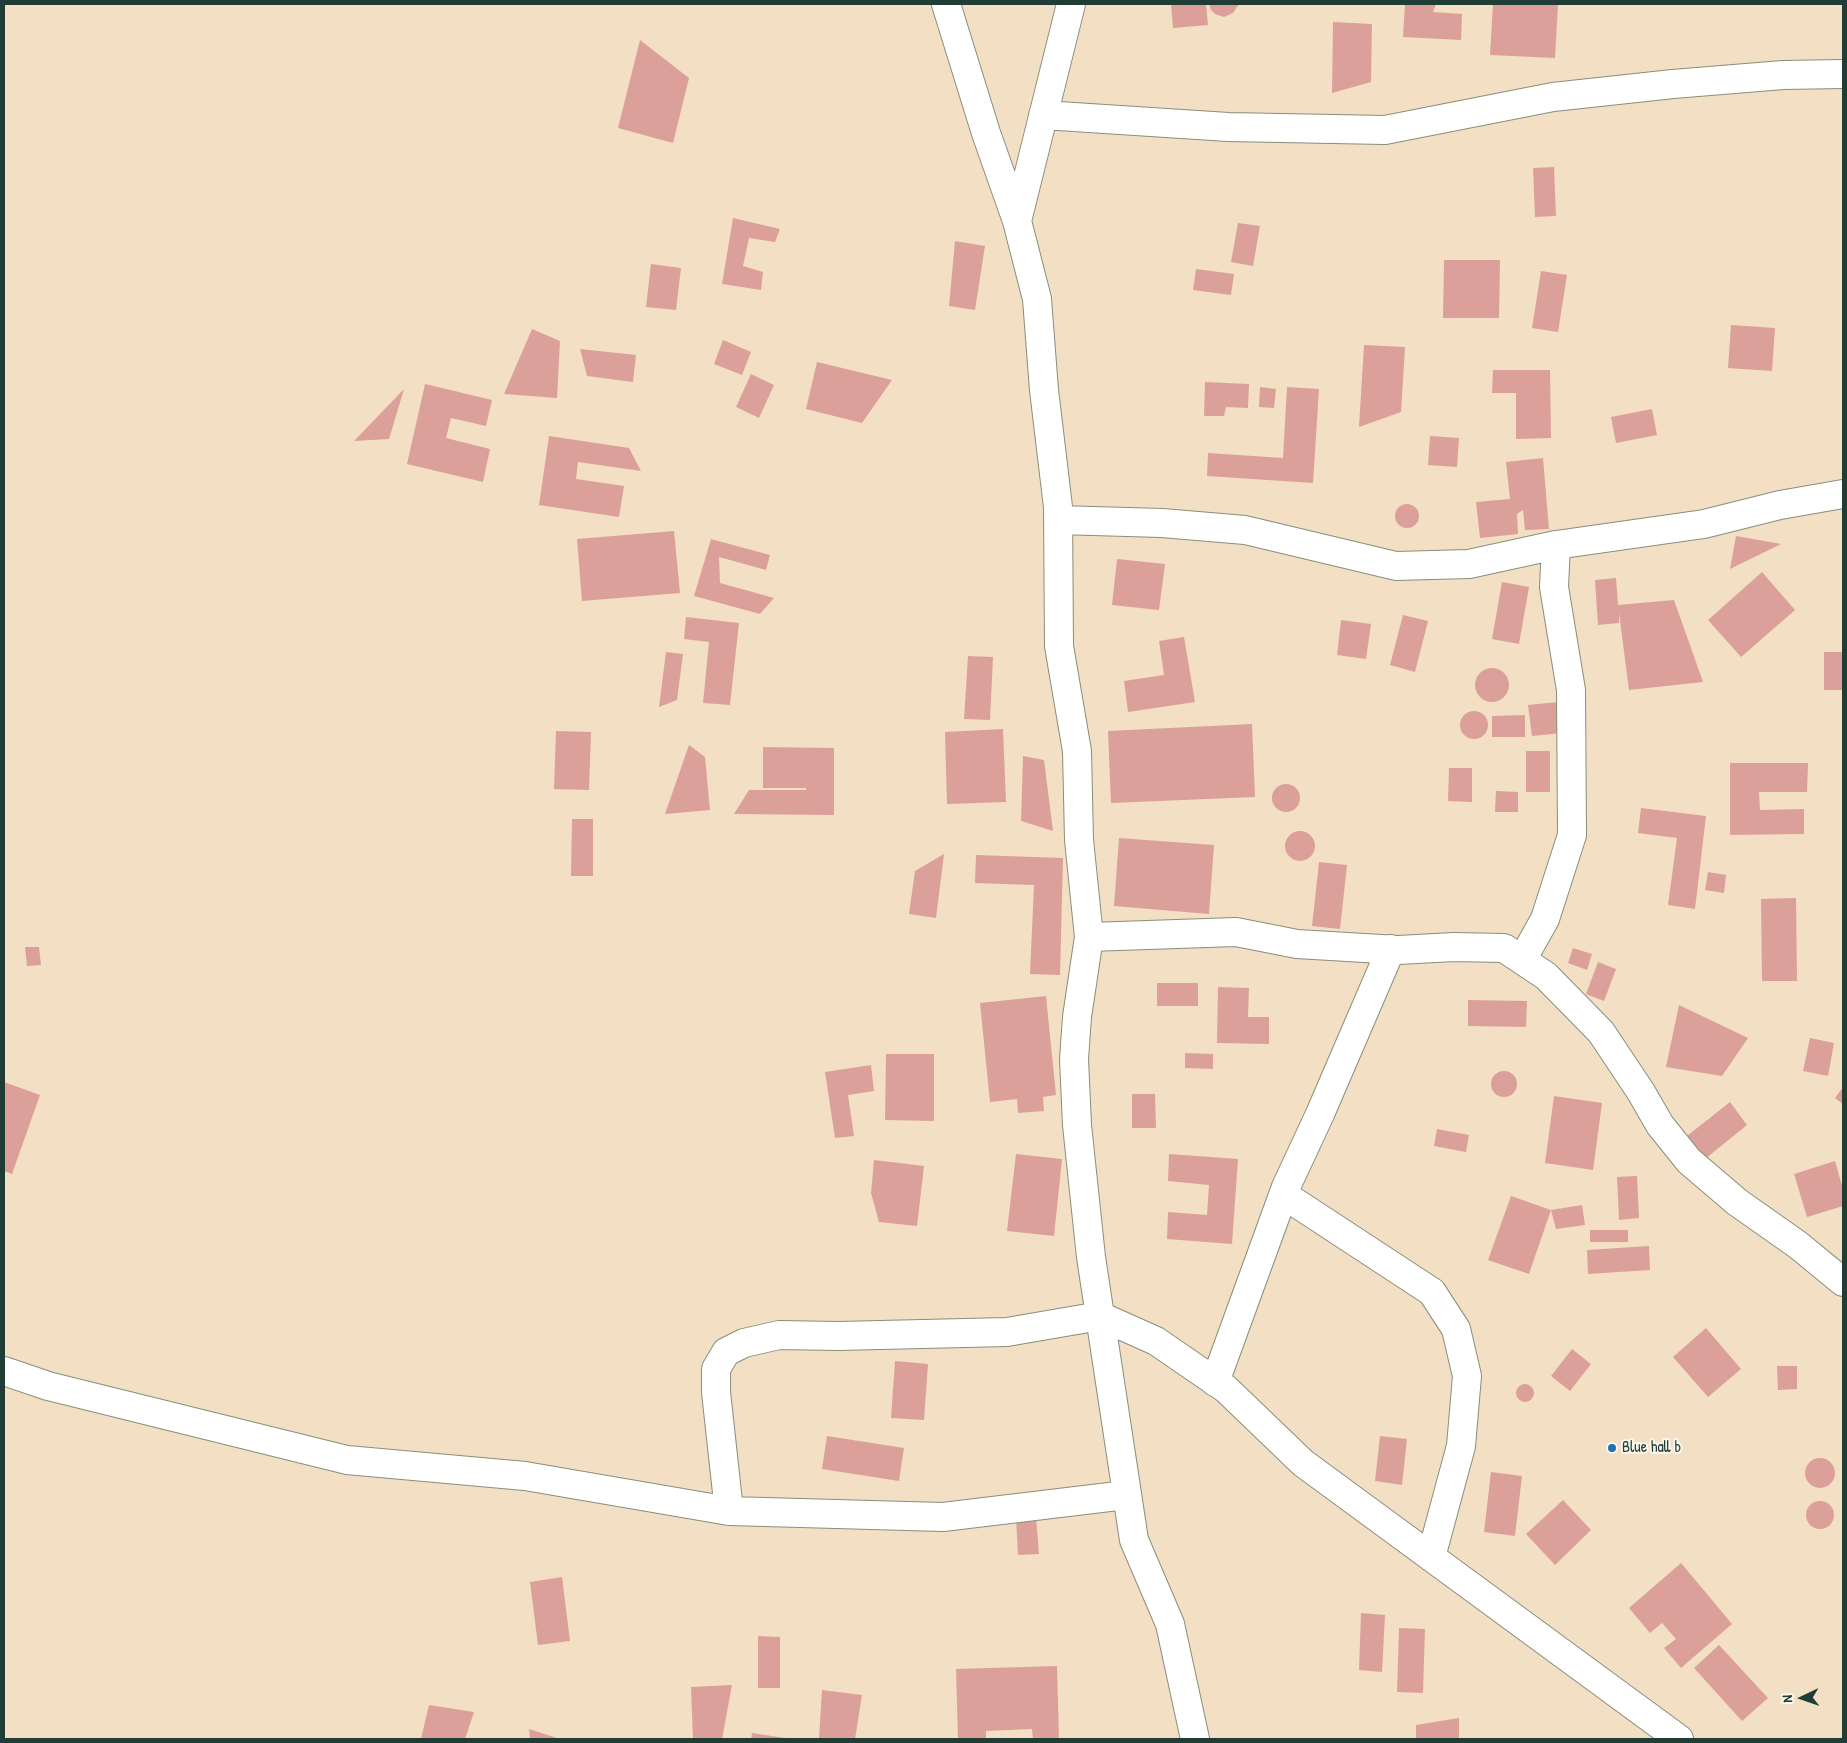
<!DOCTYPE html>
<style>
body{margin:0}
#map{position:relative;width:1847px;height:1743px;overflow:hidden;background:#f3dfc3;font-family:"Patrick Hand",sans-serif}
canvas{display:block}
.frame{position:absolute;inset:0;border:5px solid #1f3d34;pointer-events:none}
.north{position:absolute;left:1777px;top:1673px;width:50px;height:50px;-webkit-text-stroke:4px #fbf7ec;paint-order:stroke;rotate:267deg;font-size:14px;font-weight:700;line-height:20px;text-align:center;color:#1f3d34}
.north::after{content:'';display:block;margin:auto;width:18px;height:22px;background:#1f3d34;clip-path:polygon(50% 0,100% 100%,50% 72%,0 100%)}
</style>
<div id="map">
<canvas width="1847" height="1743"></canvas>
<div class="frame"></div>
<div class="north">N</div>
</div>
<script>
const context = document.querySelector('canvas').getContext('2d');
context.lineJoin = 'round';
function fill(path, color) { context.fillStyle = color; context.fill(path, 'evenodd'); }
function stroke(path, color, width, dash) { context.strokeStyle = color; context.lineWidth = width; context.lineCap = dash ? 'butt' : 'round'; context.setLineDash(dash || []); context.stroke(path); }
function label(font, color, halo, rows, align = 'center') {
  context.font = font + ' "Patrick Hand",sans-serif'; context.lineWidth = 4; context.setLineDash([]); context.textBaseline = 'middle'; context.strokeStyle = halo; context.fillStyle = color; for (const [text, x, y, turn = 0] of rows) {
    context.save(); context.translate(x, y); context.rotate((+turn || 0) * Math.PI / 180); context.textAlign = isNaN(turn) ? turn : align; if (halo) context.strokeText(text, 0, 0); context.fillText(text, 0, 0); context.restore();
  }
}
const building = new Path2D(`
 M1171,4h35l2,21 -35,3z
 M1209,4h30l-6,9 -9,4 -9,-3 -4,-4z
 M1405,4h31l-3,8 29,2 -1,26 -58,-3z
 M1493,4h65l-3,54 -65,-3z
 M1333,22l39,2 -1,58 -39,11z
 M640,40l49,38 -16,65 -55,-15z
 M1554,167l2,49 -21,1 -2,-49z
 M733,218l47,11 -5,13 -26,-4 -6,28 20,6 -2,18 -39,-6z
 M1238,223l22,3 -7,40 -22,-4z
 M955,241l30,5 -10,64 -26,-4z
 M1444,260h56l-1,58h-56z
 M651,264l30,4 -5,42 -30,-3z
 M1196,269l38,5 -3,21 -38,-5z
 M1541,271l26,4 -9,57 -26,-4z
 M1731,325l44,3 -3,43 -44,-3z
 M532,329l28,12 -3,57 -53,-4z
 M723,340l28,12 -9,23 -28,-11z
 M1364,345l41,2 -4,65 -42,15z
 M580,349l56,6 -3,27 -46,-6z
 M817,362l75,18 -30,43 -56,-14z
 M1493,370h57l1,68 -35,1v-46h-24z
 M751,374l23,11 -15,33 -23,-11z
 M1205,382l44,2 -1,24 -22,-1 -2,9h-20z
 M425,384l67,16 -6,26 -35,-8 -5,20 44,11 -7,33 -76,-18z
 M1260,387l16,2 -2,19 -15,-1z
 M1287,387l32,2 -6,94 -106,-7 1,-23 75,5z
 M404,389l-15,50 -35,2z
 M1652,409l5,26 -41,8 -5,-26z
 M549,436l80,12 12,23 -63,-9 -2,17 48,7 -5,31 -80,-12z
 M1430,436l29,2 -2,29 -29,-2z
 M1543,458l6,71 -24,1 -2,-20 -6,4 1,20 -38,4 -4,-36 34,-3 -4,-37z
 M1395 516a12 12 0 1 1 24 0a12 12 0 1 1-24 0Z
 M674,531l6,62 -98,8 -5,-62z
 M1736,536l45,8 -51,25z
 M711,539l59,16 -4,15 -47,-13 1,26 54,15 -14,16 -66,-18z
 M1117,559l48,5 -6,46 -47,-5z
 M1762,572l33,38 -54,47 -33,-37z
 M1616,578l2,27 56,-5 29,82 -74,8 -10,-77v10l-21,2 -3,-45z
 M1502,582l27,5 -10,57 -27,-5z
 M1403,615l25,6 -13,51 -25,-7z
 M686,617l53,6 -9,82 -27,-2 6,-61 -25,-3z
 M1341,620l30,4 -5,35 -29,-4z
 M1184,637l11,65 -67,10 -4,-31 40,-6 -5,-34z
 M666,652l17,2 -6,46 -18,7z
 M1824,652h19v38h-19z
 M968,656l25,1 -3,63 -26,-1z
 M1475 685a17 17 0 1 1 34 0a17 17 0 1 1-34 0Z
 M1558,702l4,31 -30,3 -4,-31z
 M1460 725a14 14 0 1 1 28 0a14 14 0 1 1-28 0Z
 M1525,715v22h-33v-21z
 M1252,724l3,73 -144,6 -3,-72z
 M1003,729l3,73 -59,2 -2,-72z
 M556,731l35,1 -2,58 -35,-1z
 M689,745l16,12 5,53 -45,4z
 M763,747l71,1v67l-100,-1 15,-24h57v-2h-43z
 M1526,751h24v41h-24z
 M1023,756l21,4 9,71 -32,-10z
 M1730,763h78l-1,29h-48l1,18 44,-1v25l-74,1z
 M1449,768h23v34l-24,-1z
 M1272 798a14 14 0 1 1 28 0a14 14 0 1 1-28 0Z
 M1496,791l22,1v20h-23z
 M1641,808l65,8 -11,93 -27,-4 9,-67 -39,-5z
 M572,819h21v57h-22z
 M1285 846a15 15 0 1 1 30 0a15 15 0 1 1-30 0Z
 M1119,838l95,7 -5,69 -95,-8z
 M944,854l-8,64 -27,-4 6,-43z
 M976,855l87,3 -3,117 -30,-1 4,-89 -59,-2z
 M1319,862l28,3 -7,64 -28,-3z
 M1708,872l18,3 -2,18 -19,-3z
 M1796,898l1,83h-35l-1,-82z
 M25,947h14l2,18 -14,1z
 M1573,948l19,6 -5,16 -19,-7z
 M1598,962l18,7 -12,32 -18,-7z
 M1157,983h41v23h-41z
 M1218,987l31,1 -1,29h21v27l-52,-1z
 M1046,996l10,99 -13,2 1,14 -26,2 -1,-14 -27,3 -10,-99z
 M1468,1000l59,1 -1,26 -58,-1z
 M1679,1005l69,33 -26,38 -56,-9z
 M1810,1038l24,5 -6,33 -25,-5z
 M1185,1053l28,1v15l-28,-1z
 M886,1054h48v67l-49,-1z
 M871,1065l3,26 -26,4 6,41 -19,2 -10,-66z
 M1491 1084a13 13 0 1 1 26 0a13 13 0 1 1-26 0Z
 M4,1082l36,13 -28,79 -8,-3z
 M1843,1087v17l-8,-6z
 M1132,1094h23l1,34h-24z
 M1554,1096l48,7 -9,67 -48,-7z
 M1730,1102l17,23 -42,34 -18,-23z
 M1437,1129l32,6 -3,17 -32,-6z
 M1016,1154l46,5 -8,77 -47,-5z
 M1169,1154l69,5 -6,85 -65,-5 1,-27 39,3 2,-30 -41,-4z
 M874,1160l50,6 -7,60 -38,-4 -8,-29z
 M1835,1161l8,28v17l-36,11 -13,-43z
 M1637,1176l2,42 -20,2 -2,-43z
 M1511,1196l40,14 -22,64 -41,-14z
 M1582,1205l3,20 -29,4 -5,-19z
 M1590,1230h38v12h-38z
 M1649,1246l1,24 -62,4 -1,-24z
 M1706,1328l35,41 -33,28 -35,-40z
 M1572,1349l19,15 -21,27 -19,-15z
 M895,1361l33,3 -4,56 -33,-2z
 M1777,1366h20v23l-19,1z
 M1516 1393a9 9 0 1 1 18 0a9 9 0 1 1-18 0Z
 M827,1436l77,12 -5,33 -77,-12z
 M1380,1436l27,3 -5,46 -27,-4z
 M1805 1473a15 15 0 1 1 30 0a15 15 0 1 1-30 0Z
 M1491,1472l31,4 -7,60 -31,-4z
 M1563,1500l28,30 -36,35 -29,-31z
 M1806 1515a14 14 0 1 1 28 0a14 14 0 1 1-28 0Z
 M1036,1517l3,37 -21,1 -2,-37z
 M1681,1563l51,61 -51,44 -17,-20 12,-9 -14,-16 -12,10 -21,-25z
 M562,1577l8,64 -32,4 -8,-63z
 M1361,1613l24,2 -3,57 -23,-2z
 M1399,1628l26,1 -2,64 -26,-1z
 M758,1636l22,1v51h-22z
 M1719,1645l49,53 -26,23 -48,-53z
 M1057,1666l2,73h-26l-1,-10 -46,2v8h-28l-2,-70z
 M732,1685l-10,54h-29l-2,-52z
 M822,1690l40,5 -7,44h-36z
 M429,1705l45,7 -9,27h-44z
 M1459,1718v21h-43v-14z
 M529,1729l31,10h-30z
 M752,1733l33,5 -1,1h-33z`);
const street = new Path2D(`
 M946,4l40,129 31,88 20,78 7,91 14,117 1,139 18,105 2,89 10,97 -12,80 -3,42 3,66 14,132 43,283 36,84 25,115
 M1043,115l185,12 157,3 168,-33 120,-13 110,-9 60,-1
 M1017,221l54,-217
 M1058,520l104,3 83,7 151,36 73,-2 87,-19 148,-21 76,-19 63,-11
 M1089,937l147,-5 61,12 101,6 56,-3 50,1 42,28 55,56 40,60 19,33 29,36 48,41 61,43 45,37
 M1522,960l23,-41 27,-84 -1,-145 -17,-103 2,-42
 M1284,1195l148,97 24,37 11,47 -6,70 -30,111
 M4,1371l44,15 299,74 178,16 204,35 214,6 183,-22
 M1215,1382l71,-195 34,-73 71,-165
 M729,1511l-13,-119v-23l10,-17 18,-9 35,-8 59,1 169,-4 93,-16 56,25 70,48 77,74 376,276`);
const markers = [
 [1612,1448,5,"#1f6fb2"]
];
const poiNames = [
 ["Blue hall b",1622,1448]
];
fill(building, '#dca09b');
stroke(street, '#898e7c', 30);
stroke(street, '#fff', 28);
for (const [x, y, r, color] of markers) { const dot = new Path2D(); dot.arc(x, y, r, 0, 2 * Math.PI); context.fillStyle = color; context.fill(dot); stroke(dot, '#fbf7ec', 2); }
label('16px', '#1f3d34', '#fbf7ec', poiNames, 'left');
</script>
